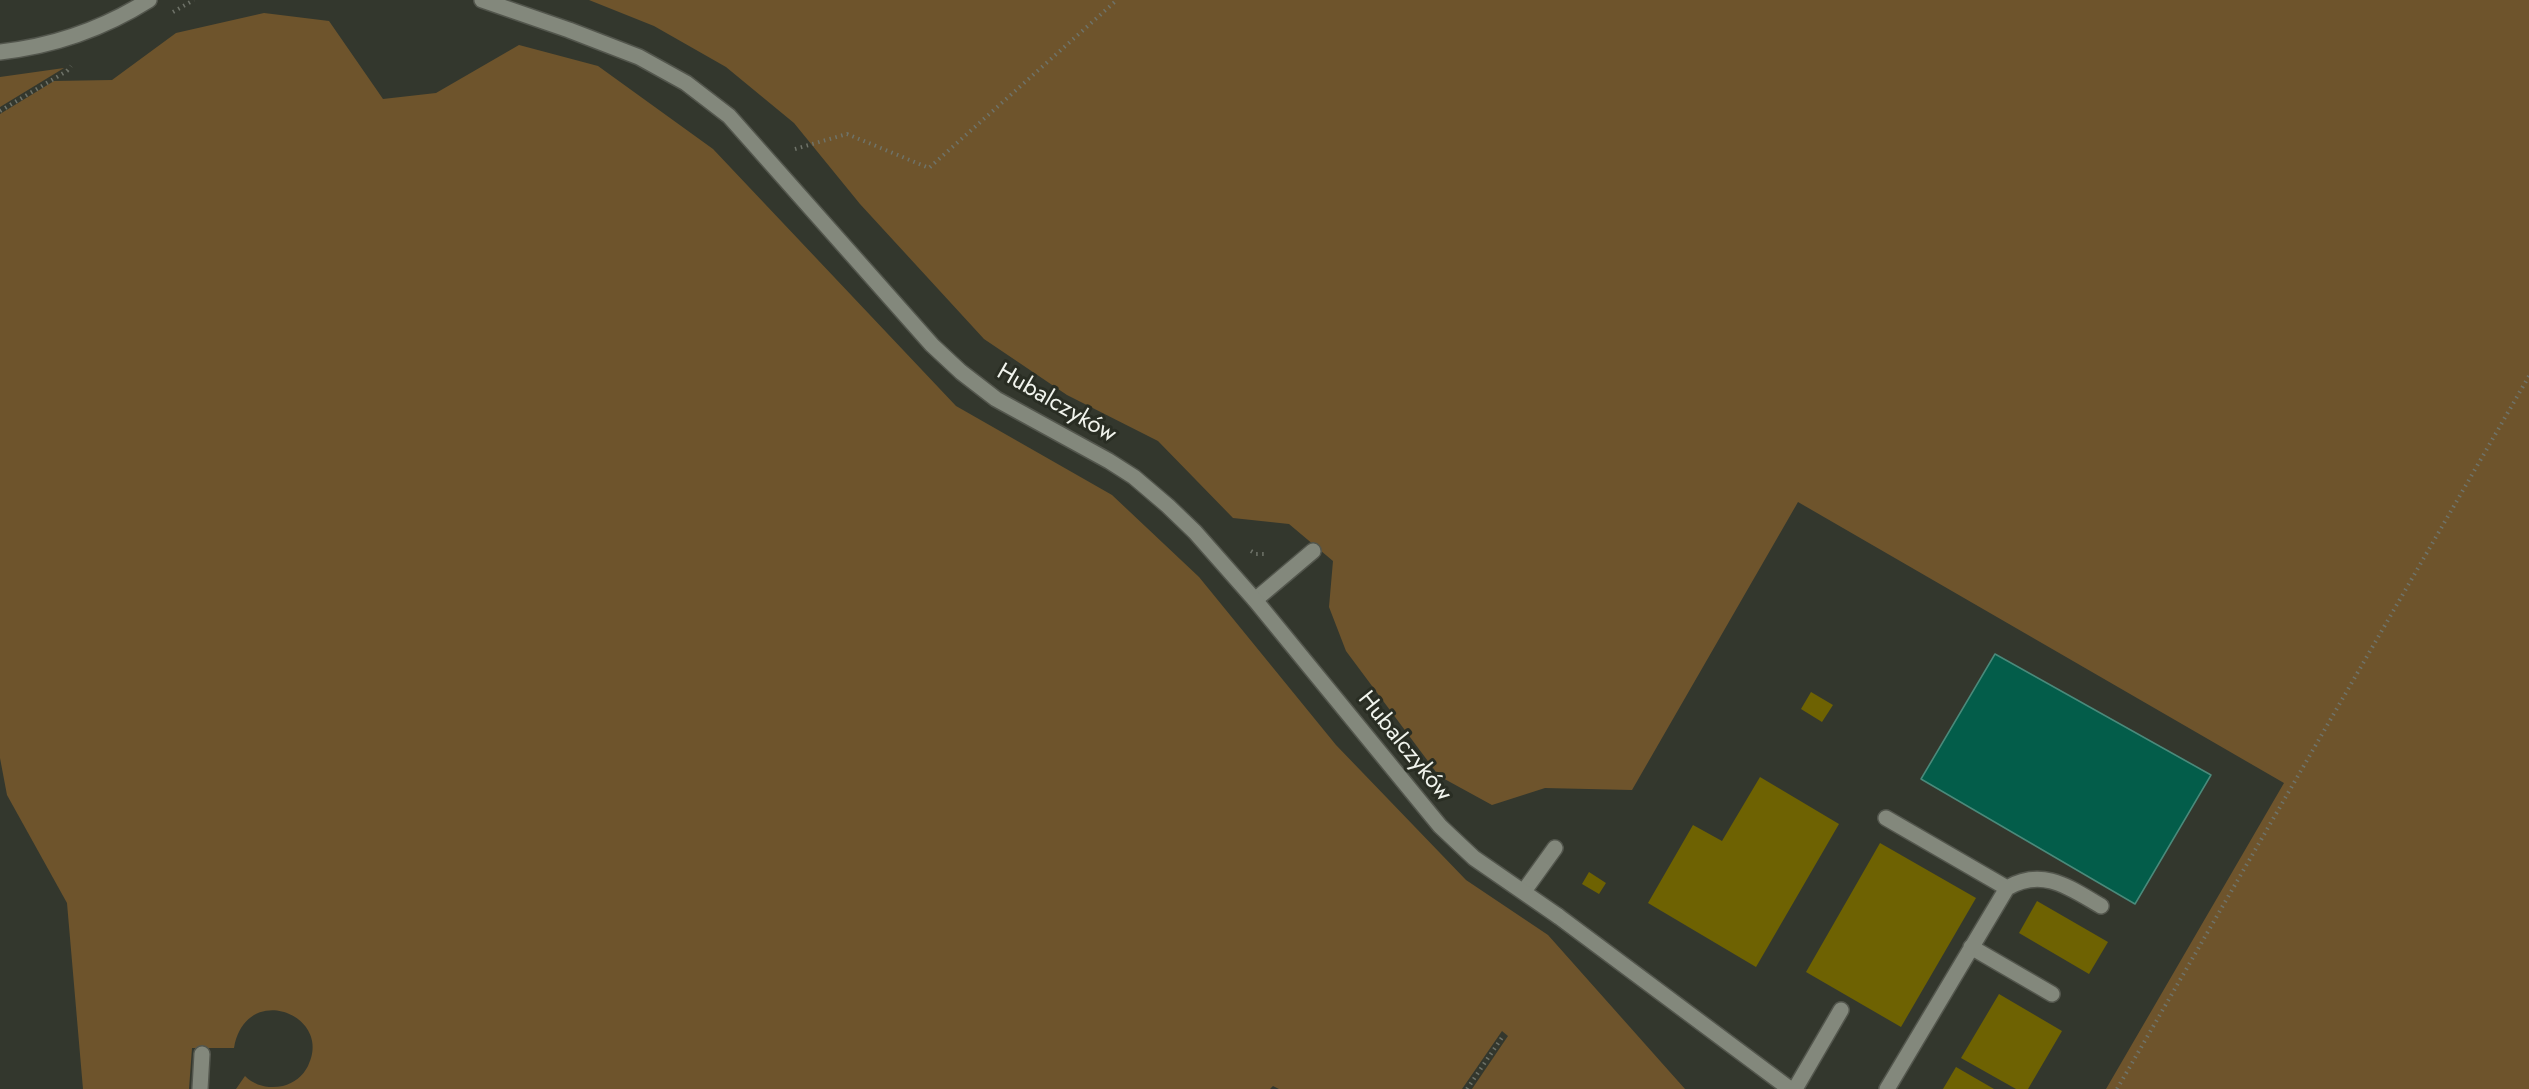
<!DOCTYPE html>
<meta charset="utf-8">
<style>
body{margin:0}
canvas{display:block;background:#33372d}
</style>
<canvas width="2529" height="1089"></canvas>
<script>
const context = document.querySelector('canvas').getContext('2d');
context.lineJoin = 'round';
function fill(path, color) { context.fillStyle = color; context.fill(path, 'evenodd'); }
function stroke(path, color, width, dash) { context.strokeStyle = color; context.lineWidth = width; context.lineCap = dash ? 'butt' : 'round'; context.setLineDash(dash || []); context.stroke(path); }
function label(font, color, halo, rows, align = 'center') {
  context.font = font + ' Jost,sans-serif'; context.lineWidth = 6; context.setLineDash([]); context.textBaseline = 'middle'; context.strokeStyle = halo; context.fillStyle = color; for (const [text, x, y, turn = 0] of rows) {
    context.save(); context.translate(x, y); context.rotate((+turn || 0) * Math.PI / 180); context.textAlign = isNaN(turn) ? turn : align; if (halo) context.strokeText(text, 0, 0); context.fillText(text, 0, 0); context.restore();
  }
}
const green = new Path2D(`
 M589,0h1940v1089h-423l178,-306 -486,-281 -166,288 -87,-2 -53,17 -53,-29 -93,-125 -17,-44 4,-46 -44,-37 -56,-6 -75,-77 -91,-46 -83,-56 -124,-135 -66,-81 -68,-56 -72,-41z
 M264,13l65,8 54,78 53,-6 83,-48 79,21 115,83 243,257 156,89 87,82 137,168 130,135 82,55 137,154h-213l36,-53 -6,-5 -40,58h-183l-6,-3 -3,3h-1034l9,-13c10,10 24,13 38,10 11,-3 20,-10 25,-20 26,-51 -62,-86 -74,-18h-42l-3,41h-106l-16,-186 -60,-108 -7,-37v-644l54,-33 58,-1 64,-47z
 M64,68l-64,39v-30z`);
const water = new Path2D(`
 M1995,654l216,121 -76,129 -214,-125z`);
const building = new Path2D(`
 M1811,692l22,13 -11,17 -21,-13z
 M1760,777l79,47 -83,143 -108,-64 45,-78 29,16z
 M1880,843l96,55 -75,129 -95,-55z
 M1589,872l17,11 -7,11 -17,-10z
 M2037,901l71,41 -19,32 -70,-41z
 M1999,994l63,37 -34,58h-12l-55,-31z
 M1956,1067l38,22h-51z`);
const path = new Path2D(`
 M173,12l21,-12
 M0,111l67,-40 4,-5
 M795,149l52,-15 82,34 188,-168
 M1251,551l5,3h11
 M1467,1089l36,-53
 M2117,1089l412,-713`);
const lane = new Path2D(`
 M1255,600l58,-49
 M1886,818l121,70
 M1524,891l31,-43
 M1558,916l232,173
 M1971,947l81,47
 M200,1089l2,-35
 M1795,1089l46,-79
 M1887,1089l120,-201c36,-21 63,0 94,18`);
const street = new Path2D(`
 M482,0l87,30 70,27 47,26 43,33 203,229 29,27 35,27 113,62 25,16 34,29 27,26 60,68 185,226 34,32 84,58
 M0,52c55,-6 103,-23 149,-52`);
const streetNames = [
 ["Hubalczyków",1056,404,30],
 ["Hubalczyków",1404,747,51]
];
fill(green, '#6e542c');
fill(water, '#035d4a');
stroke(water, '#4a8a7b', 1.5);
fill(building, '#6e6202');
stroke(lane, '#53564d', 18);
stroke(street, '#53564d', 18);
stroke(path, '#6f7369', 4, [1.5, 4.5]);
stroke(lane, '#83887c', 15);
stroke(street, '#83887c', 15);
label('24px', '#f1f4ed', '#292d23', streetNames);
</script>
